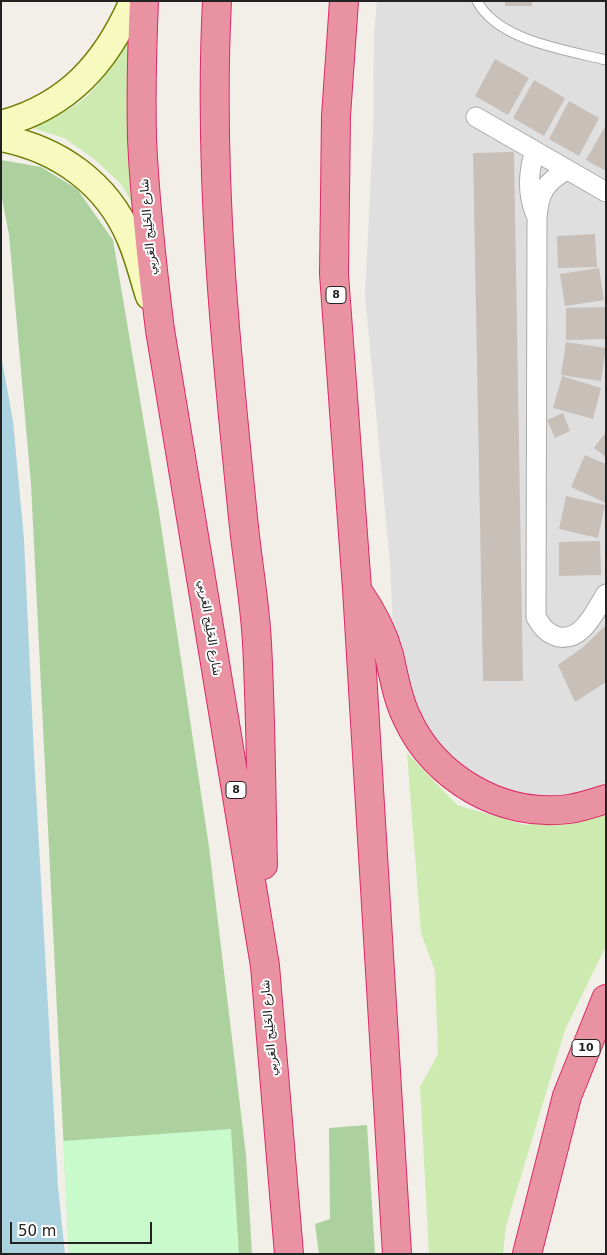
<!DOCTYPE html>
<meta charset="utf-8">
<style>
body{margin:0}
#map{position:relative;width:607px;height:1255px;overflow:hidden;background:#f2efe9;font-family:"DejaVu Sans",sans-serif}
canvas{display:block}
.frame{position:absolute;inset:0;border:2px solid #222;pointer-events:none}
.scale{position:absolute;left:10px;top:1222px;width:142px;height:22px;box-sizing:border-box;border:2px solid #222;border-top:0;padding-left:6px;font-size:15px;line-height:18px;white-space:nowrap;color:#222;-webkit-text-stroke:4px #fff;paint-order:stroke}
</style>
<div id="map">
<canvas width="607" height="1255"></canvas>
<div class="frame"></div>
<div class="scale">50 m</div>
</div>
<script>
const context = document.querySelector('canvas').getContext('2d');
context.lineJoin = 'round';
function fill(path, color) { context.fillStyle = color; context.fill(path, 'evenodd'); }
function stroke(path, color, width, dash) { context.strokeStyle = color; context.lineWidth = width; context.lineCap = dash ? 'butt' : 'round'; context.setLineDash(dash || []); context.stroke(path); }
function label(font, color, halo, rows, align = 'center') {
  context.font = font + ' "DejaVu Sans",Vazirmatn,sans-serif'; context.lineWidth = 4; context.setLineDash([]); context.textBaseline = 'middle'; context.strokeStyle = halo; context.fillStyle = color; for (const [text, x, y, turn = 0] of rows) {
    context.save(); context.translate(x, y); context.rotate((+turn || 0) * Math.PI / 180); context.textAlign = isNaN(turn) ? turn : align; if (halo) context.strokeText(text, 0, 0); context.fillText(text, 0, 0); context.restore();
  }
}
const residential = new Path2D(`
 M377,1h229v781l-20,9 -41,12 -32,-3 -92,-57 -28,-111 -3,-69 -25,-268 8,-162 1,-101z`);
const grass = new Path2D(`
 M132,28l11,194 -22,-38 -27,-25 -30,-21 -35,-11c21,-9 46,-18 61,-34 19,-19 31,-42 42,-65z
 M407,753l50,52 68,20 79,-12 2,5v128l-41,84 -59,196 -3,28h-74l-9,-167 18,-33 -3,-83 -14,-38z`);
const forest = new Path2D(`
 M1,160l40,7 36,22 36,51 46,272 50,335 37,308 6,99h-183l-38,-770 -22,-249 -8,-42z
 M367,1125l8,129h-56l-4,-30 15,-5 -1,-91z`);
const park = new Path2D(`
 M231,1129l8,125h-170l-6,-113z`);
const water = new Path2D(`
 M1,355l12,66 11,118 10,216 24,432 7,67h-64z`);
const building = new Path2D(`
 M505,1h27v5h-27z
 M495,59l34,19 -21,37 -33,-19z
 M534,80l31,18 -21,38 -31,-18z
 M569,101l30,17 -20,38 -30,-17z
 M606,125v46l-20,-11z
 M514,152l9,529h-40l-10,-528z
 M595,234l2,33 -39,1 -1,-32z
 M599,268l5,32 -39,6 -5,-32z
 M605,307v32l-39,1v-32z
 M566,342l40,6 -5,33 -40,-6z
 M562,376l39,12 -8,31 -40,-11z
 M563,413l7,18 -15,7 -8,-18z
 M606,432v25l-12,-9z
 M585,455l21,9v39l-35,-16z
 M566,496l39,9 -7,33 -39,-9z
 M600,541l1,34 -42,1v-34z
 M604,627l2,1v54l-31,20 -17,-37 24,-17z`);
const lane = new Path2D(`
 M477,1c21,40 89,49 129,59`);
const street = new Path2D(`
 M476,117l130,75
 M535,151c-7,21 -8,41 0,62
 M567,170c-22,12 -28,23 -30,47l-1,400c6,10 11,17 23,20 24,4 36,-26 47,-43`);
const secondary = new Path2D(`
 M1,124c67,-18 105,-61 132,-123
 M1,138c57,11 106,45 129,100 8,18 13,39 19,58`);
const highway = new Path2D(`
 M144,1c-2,46 -3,92 -2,138 3,64 10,127 18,191l105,636 24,288
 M217,1c-9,176 9,351 27,526 4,38 11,77 13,116 4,74 4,148 6,222
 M344,1l-8,115 -2,158 23,315 40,665
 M359,593c13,19 24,40 30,62 5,21 8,43 18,63 27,60 95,100 162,91 13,-2 25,-6 37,-10
 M527,1254l40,-158 39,-97`);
const shields = [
 [336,295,20],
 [236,790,20],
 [586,1048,28]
];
const shieldNames = [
 ["8",336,295],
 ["8",236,790],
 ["10",586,1048]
];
const streetNames = [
 ["شارع الخَلِيج العَربِي",149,227,-95],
 ["شارع الخَلِيج العَربِي",209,628,81],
 ["شارع الخَلِيج العَربِي",270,1028,-95]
];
fill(residential, '#e0dfdf');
fill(grass, '#cdebb0');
fill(forest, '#add19e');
fill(park, '#c8facc');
fill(water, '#aad3df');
fill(building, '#c7bfb8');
stroke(lane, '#a9a9a9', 11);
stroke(street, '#a9a9a9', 21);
stroke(secondary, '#707d05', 29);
stroke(highway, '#dc2a67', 30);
stroke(lane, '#fff', 9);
stroke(street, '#fff', 19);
stroke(secondary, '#f7fabf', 26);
stroke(highway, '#e892a2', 28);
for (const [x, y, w] of shields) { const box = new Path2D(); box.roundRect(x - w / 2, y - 8.5, w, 17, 4); context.fillStyle = '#fff'; context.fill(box); stroke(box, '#222', 1); }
label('bold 11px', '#222', null, shieldNames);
label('12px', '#222', '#fff', streetNames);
</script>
